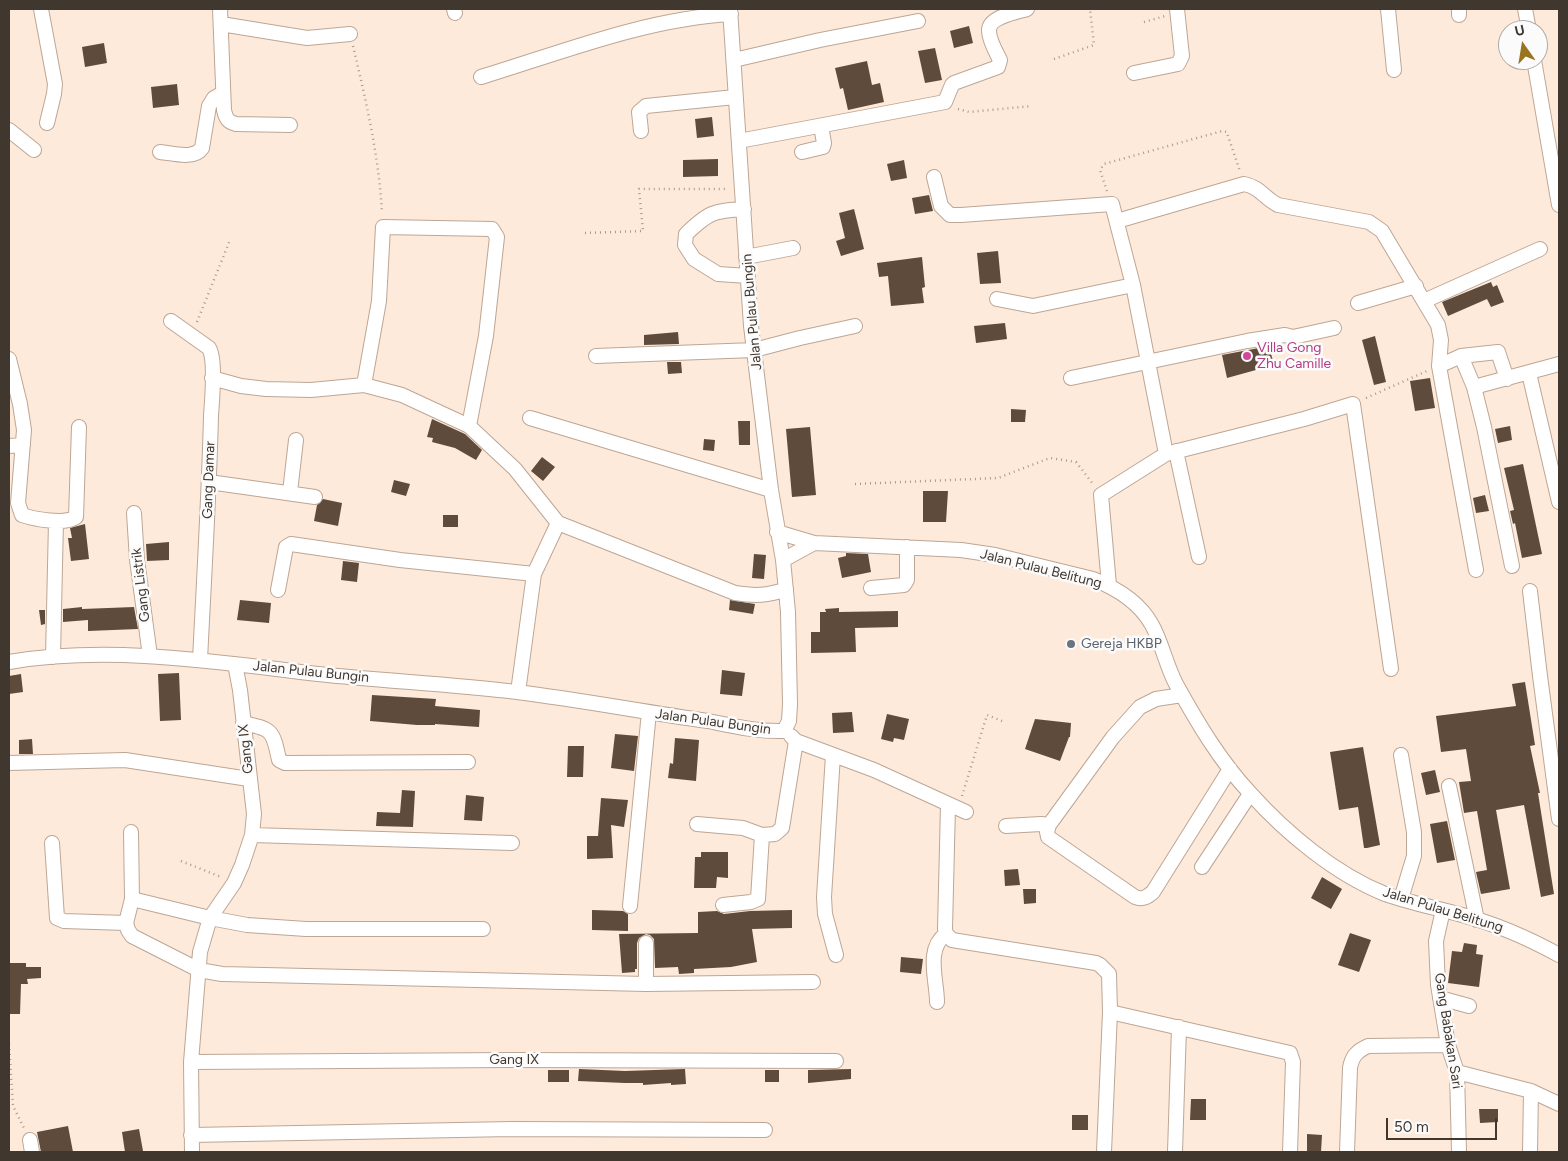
<!DOCTYPE html>
<style>
body{margin:0}
#map{position:relative;width:1568px;height:1161px;overflow:hidden;background:#feeadb;font-family:Figtree,sans-serif}
canvas{display:block}
.frame{position:absolute;inset:0;border:10px solid #40372f;pointer-events:none}
.north{position:absolute;left:1498px;top:20px;width:50px;height:50px;box-sizing:border-box;background:#fbfbfb;border:1px solid #b0ada9;border-radius:50%;rotate:347deg;font-size:14px;font-weight:700;line-height:20px;text-align:center;color:#40372f}
.north::after{content:'';display:block;margin:auto;width:18px;height:22px;background:#9a7520;clip-path:polygon(50% 0,100% 100%,50% 72%,0 100%)}
.scale{position:absolute;left:1386px;top:1118px;width:111px;height:22px;box-sizing:border-box;border:2px solid #40372f;border-top:0;padding-left:6px;font-size:15px;line-height:18px;white-space:nowrap;color:#40372f;-webkit-text-stroke:4px #fbfbfb;paint-order:stroke}
</style>
<div id="map">
<canvas width="1568" height="1161"></canvas>
<div class="frame"></div>
<div class="north">U</div>
<div class="scale">50 m</div>
</div>
<script>
const context = document.querySelector('canvas').getContext('2d');
context.lineJoin = 'round';
function fill(path, color) { context.fillStyle = color; context.fill(path, 'evenodd'); }
function stroke(path, color, width, dash) { context.strokeStyle = color; context.lineWidth = width; context.lineCap = dash ? 'butt' : 'round'; context.setLineDash(dash || []); context.stroke(path); }
function label(font, color, halo, rows, align = 'center') {
  context.font = font + ' Figtree,sans-serif'; context.lineWidth = 5; context.setLineDash([]); context.textBaseline = 'middle'; context.strokeStyle = halo; context.fillStyle = color; for (const [text, x, y, turn = 0] of rows) {
    context.save(); context.translate(x, y); context.rotate((+turn || 0) * Math.PI / 180); context.textAlign = isNaN(turn) ? turn : align; if (halo) context.strokeText(text, 0, 0); context.fillText(text, 0, 0); context.restore();
  }
}
const building = new Path2D(`
 M969,26l4,17 -19,5 -4,-17z
 M104,43l3,20 -22,4 -3,-20z
 M935,48l7,32 -17,3 -7,-32z
 M867,61l5,24 8,-2 4,19 -36,8 -5,-22 -3,1 -5,-21z
 M177,84l2,21 -26,3 -2,-21z
 M712,117l2,19 -17,2 -2,-19z
 M718,159v17l-35,1v-17z
 M904,160l3,18 -16,3 -4,-17z
 M929,195l4,16 -18,3 -3,-16z
 M854,209l10,40 -23,7 -5,-15 9,-3 -6,-25z
 M998,251l3,32 -21,1 -3,-31z
 M922,257l3,30 -3,1 2,15 -33,3 -3,-30 -9,1 -2,-14z
 M1491,282l2,5 4,-2 7,17 -13,5 -4,-8 -39,17 -6,-14z
 M1005,323l2,16 -31,4 -2,-17z
 M678,332l1,12 -35,1v-10z
 M1375,336l11,46 -12,3 -12,-45z
 M1269,346l5,19 -47,13 -5,-23z
 M667,362h14l1,11 -14,1z
 M1430,378l5,30 -20,3 -5,-30z
 M1011,409l15,1 -1,12h-14z
 M432,419l33,15 17,16 -6,10 -21,-12 -23,-6 1,-4 -6,-1z
 M738,421h12v24h-11z
 M1510,426l2,14 -14,3 -3,-14z
 M810,427l6,68 -24,2 -6,-68z
 M704,439l11,1 -1,11 -11,-1z
 M542,457l13,10 -12,14 -12,-10z
 M1523,464l19,90 -20,4 -7,-35 -2,1 -3,-13 4,-1 -10,-42z
 M394,480l16,4 -4,12 -15,-4z
 M923,491h25l-2,31h-23z
 M1485,495l4,16 -13,2 -3,-15z
 M323,499l19,4 -4,23 -24,-5 3,-16z
 M443,515h15v12h-15z
 M85,524l4,35 -18,2 -3,-23h4l-2,-10z
 M169,542v18l-22,1 -1,-17z
 M846,553l22,1 3,18 -29,6 -4,-20 8,-2z
 M754,554l12,1 -2,24 -12,-1z
 M343,561l16,2 -2,19 -16,-2z
 M240,600l31,3 -2,20 -32,-3z
 M730,600l25,4 -2,10 -24,-4z
 M82,607v2l52,-2 4,22 -50,2v-11l-25,2v-13z
 M839,608v4l59,-1v16l-43,1 1,24 -45,1v-21h9v-20h6l-1,-3z
 M39,610h6v14l-4,1z
 M722,670l23,3 -3,23 -22,-2z
 M179,673l2,47 -21,1 -2,-47z
 M21,674l2,18 -14,2v-18z
 M1525,682l10,63 -5,1 10,47h-2l16,101 -13,3 -17,-92 -28,5 14,79 -29,5 -5,-22 11,-2 -10,-59 -13,2 -5,-31 12,-1 -5,-32 -25,3 -5,-36 80,-10 -4,-22z
 M372,695l64,4 -1,7 45,4 -1,17 -44,-3v1h-18l-47,-4z
 M852,712l2,20 -21,1 -1,-20z
 M887,714l22,5 -5,21 -10,-2 -1,4 -12,-3z
 M1035,719l36,4 -1,14h-1l-9,24 -35,-12z
 M615,734l23,2 -4,35 -23,-3z
 M675,738l24,2 -3,41 -28,-3 2,-15 3,1z
 M32,739l1,15h-14v-14z
 M568,746h16l-1,31h-16z
 M1363,747l17,98 -13,3h-3l-6,-41 -19,3 -9,-58z
 M1435,770l5,22 -14,3 -5,-22z
 M402,790l13,1 -2,36 -37,-1 1,-14 23,1z
 M466,795l18,2 -2,24 -18,-1z
 M601,798l27,2 -4,27 -13,-2 2,33 -26,1v-23h11z
 M1447,821l8,39 -18,3 -7,-39z
 M701,852h27v26l-11,-1 -1,11h-22l1,-31h6z
 M1018,869l2,16 -15,1 -1,-16z
 M1322,877l20,12 -11,20 -20,-11z
 M1023,889h13v14l-12,1z
 M592,910l31,1 5,3v17l-36,-1z
 M792,910v18l-40,1 5,33 -26,5 -37,2v4l-15,1 -1,-7 -23,1 -1,-29 -4,-4 -4,-1 -7,4 -2,5v26h-2v3l-13,1 -3,-39 79,-1v-21l19,-1 7,3 26,-3z
 M1350,933l21,7 -12,32 -21,-7z
 M1464,943l13,2 -1,9 7,1 -4,32 -31,-4 4,-32 10,1z
 M901,957l22,2 -2,15 -21,-2z
 M9,963h17v4h15v11l-14,1 1,5h-7l-1,30h-11z
 M579,1069l46,2 60,-2 1,15 -15,1v-2l-28,2v-2h-18l-47,-2z
 M851,1069v10l-43,4v-13z
 M548,1070h21v12h-21z
 M765,1070h14v12h-14z
 M1191,1099h15v21h-16z
 M1479,1109h19v13l-18,1z
 M1072,1115h16v15h-16z
 M68,1126l5,26h-32l-4,-20z
 M139,1129l4,22 -18,1 -3,-20z
 M1307,1134l15,1 -1,17h-14z`);
const path = new Path2D(`
 M1144,22l21,-6
 M353,46c13,55 26,110 29,167
 M1054,59l40,-14 -4,-36
 M958,109l11,3 63,-6
 M1107,191l-7,-21 4,-6 118,-33 5,1 1,4 12,35
 M585,233l58,-2 -4,-42h89
 M197,322l33,-82
 M1366,398l61,-27
 M855,484l143,-6 52,-20 26,4 17,22
 M962,796l25,-81 15,6
 M181,861l40,16
 M9,1044l4,62 11,22`);
const minor = new Path2D(`
 M41,9l14,75 -1,10 -7,29
 M220,9l4,101c2,9 4,12 12,14l54,1
 M454,9l1,4
 M1388,9l6,61
 M1459,9v6
 M1525,9l4,21
 M221,24l86,14 43,-4
 M734,60l86,-20 98,-19
 M1534,60l25,145
 M1134,73l44,-9 4,-8 -5,-47
 M481,77c82,-25 164,-58 250,-63
 M9,130l25,20
 M641,131l-2,-19 7,-6 89,-9
 M739,141l206,-39 7,-17 2,-2 44,-16 2,-7c-4,-8 -11,-20 -11,-29 -1,-14 28,-19 38,-22
 M160,152c12,1 34,8 42,-4l7,-42 5,-8 9,-5
 M802,152l21,-5 1,-4 -3,-17
 M934,177l7,29 9,9h11l151,-11 21,81 33,169
 M744,209c-31,2 -35,3 -58,25l-1,11 9,14 24,15 30,2
 M1117,221l127,-37c16,3 20,14 34,21l91,17 13,9 56,94 3,15 -2,26 37,204
 M746,257l47,-9
 M997,299l36,7 100,-21
 M1424,301l116,-52
 M1358,303l58,-17
 M171,321l38,27c7,12 3,52 2,68 -2,81 -7,162 -11,244
 M596,356l158,-6 46,-12 55,-12
 M1461,356l13,31 10,40 28,139
 M9,359l11,45 4,26 -6,73 4,12c12,4 43,10 54,2l3,-90
 M1439,366l22,-10 37,-4 9,27
 M1529,373l30,129
 M212,378l29,8 25,3 45,1 53,-5 38,10 67,31 46,43 43,54 177,70c19,3 33,3 51,-4
 M1071,378l176,-37 38,-6 8,2 41,-9
 M364,385l15,-84 4,-74 109,2 5,8 -11,99 -17,90
 M1474,387l85,-23
 M530,418l241,72
 M9,446l14,-1
 M1176,451l23,106
 M209,482l106,15
 M290,492l6,-52
 M134,513l3,47 13,96
 M777,532l37,11 147,7 34,5 98,24c23,9 47,24 59,46 10,18 14,40 24,59 21,38 44,77 74,109 36,40 85,81 135,101 25,9 52,14 77,21 34,9 66,23 97,40
 M783,560l31,-17
 M1109,585l-8,-90 65,-41 138,-35 49,-15 38,265
 M871,588l33,-3 3,-5v-33
 M278,590l8,-43 5,-3 109,16 134,14
 M1530,591l10,85 19,143
 M53,657l3,-136
 M9,662c102,-17 207,0 309,12 66,7 133,10 199,18 64,8 127,20 191,29 25,5 50,11 76,10l5,-10 1,-17 -2,-92 -5,-52 -12,-70 -20,-164 -21,-317
 M518,692l16,-118 24,-51
 M1182,695l-26,4 -16,8 -27,30 -64,88 -2,7 1,5 87,60c8,3 12,0 18,-5l77,-123
 M243,723c29,6 30,7 36,37l6,3 183,-1
 M791,736l5,5 78,29 92,42
 M833,755l-9,142 1,17 11,41
 M1401,755l13,77v24l-13,43
 M9,763l116,-3 124,19
 M1449,786l28,134
 M948,805l-3,124 1,5 6,6 144,23 4,2 9,9 1,38 -6,140
 M697,824l46,4 19,7
 M1006,826l35,-2 8,1
 M131,832l1,67 78,19 37,7 59,4h177
 M252,835l260,8
 M52,843l5,75 7,3 62,2 6,-24
 M1202,867l48,-73
 M723,905l28,-3 7,-3 4,-64 13,-1 7,-6 14,-87
 M630,906l19,-194
 M1443,910l-7,31 2,44 10,60 9,27 2,80
 M126,923l2,7 4,6 67,34 23,4 424,10 167,-2
 M646,943v41
 M1440,998l29,8
 M937,1002c0,-22 -12,-53 9,-68
 M1110,1012l180,41 3,9 -3,90
 M191,1062l319,-2 326,1
 M1457,1072l74,19 28,13
 M191,1135l321,-6 253,1
 M30,1140l2,12
 M192,1152l-1,-90 9,-110 10,-34 24,-35 8,-18 10,-30 2,-21 -14,-124 -5,-26
 M1175,1152l4,-125
 M1347,1152l3,-84c2,-12 7,-17 18,-22l80,-1
 M1530,1152l1,-61`);
const markers = [
 [1247,356,5,"#d1479c"],
 [1071,644,5,"#6b7280"]
];
const streetNames = [
 ["Jalan Pulau Bungin",752,312,-95],
 ["Gang Damar",209,480,-88],
 ["Jalan Pulau Belitung",1041,569,14],
 ["Gang Listrik",141,585,-97],
 ["Jalan Pulau Bungin",311,672,6],
 ["Jalan Pulau Bungin",713,722,8],
 ["Gang IX",246,749,-96],
 ["Jalan Pulau Belitung",1443,910,17],
 ["Gang Babakan Sari",1448,1031,81],
 ["Gang IX",514,1060]
];
const hotelNames = [
 ["Villa Gong",1257,348],
 ["Zhu Camille",1257,364]
];
const worshipNames = [
 ["Gereja HKBP",1081,644]
];
fill(building, '#5f4b3b');
stroke(minor, '#bda694', 16);
stroke(path, '#a99a8e', 2.5, [1, 4]);
stroke(minor, '#fff', 14);
for (const [x, y, r, color] of markers) { const dot = new Path2D(); dot.arc(x, y, r, 0, 2 * Math.PI); context.fillStyle = color; context.fill(dot); stroke(dot, '#fbfbfb', 2); }
label('14px', '#40372f', '#fbfbfb', streetNames);
label('14px', '#b23c85', '#fbfbfb', hotelNames, 'left');
label('14px', '#5b616d', '#fbfbfb', worshipNames, 'left');
</script>
